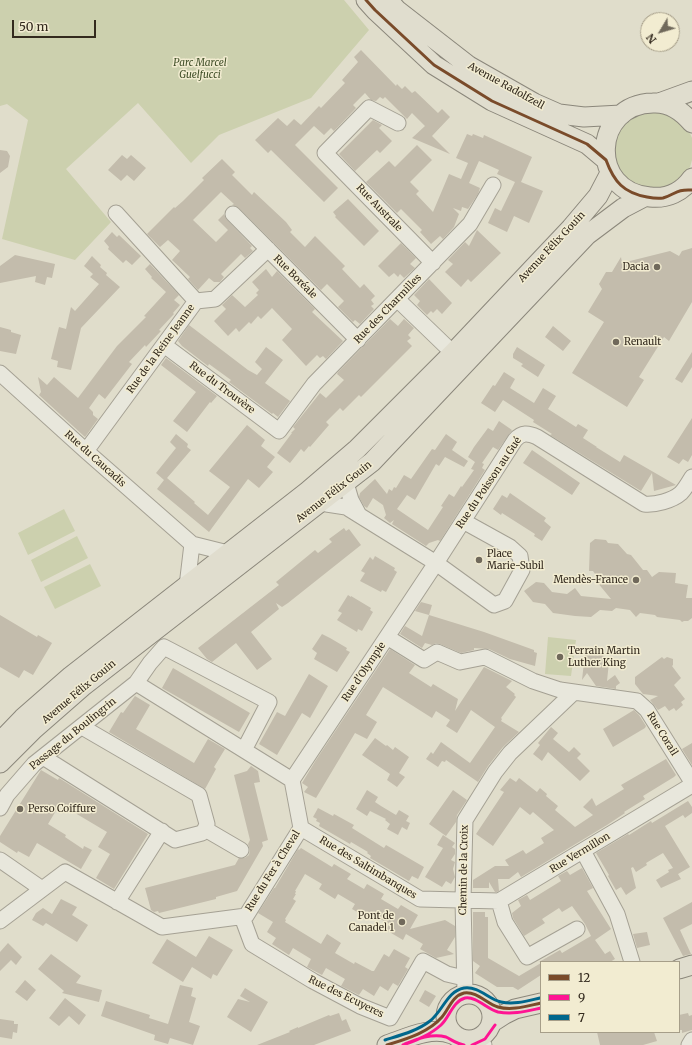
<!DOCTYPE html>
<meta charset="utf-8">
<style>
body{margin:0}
#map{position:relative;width:692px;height:1045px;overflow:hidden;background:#e0ddcb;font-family:Merriweather,serif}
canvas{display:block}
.legend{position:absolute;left:540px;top:961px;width:140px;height:72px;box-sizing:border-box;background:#f2ecd1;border:1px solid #a69e89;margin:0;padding:5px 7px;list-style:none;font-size:12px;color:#332a1e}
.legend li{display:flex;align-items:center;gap:8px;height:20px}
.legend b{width:20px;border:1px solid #a69e89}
.north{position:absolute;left:640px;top:12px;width:40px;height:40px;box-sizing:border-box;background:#f2ecd1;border:1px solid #a69e89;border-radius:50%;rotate:232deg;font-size:11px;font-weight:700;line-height:16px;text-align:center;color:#332a1e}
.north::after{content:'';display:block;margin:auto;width:14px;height:18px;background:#70695b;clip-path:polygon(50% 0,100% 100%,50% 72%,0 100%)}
.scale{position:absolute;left:12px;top:20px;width:84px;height:18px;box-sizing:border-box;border:2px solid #332a1e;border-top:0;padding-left:5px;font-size:12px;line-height:14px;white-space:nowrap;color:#332a1e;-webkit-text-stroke:3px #f2ecd1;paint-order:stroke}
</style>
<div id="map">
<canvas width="692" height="1045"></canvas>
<ul class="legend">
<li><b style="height:5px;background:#7a4b2a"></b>12</li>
<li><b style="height:5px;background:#ff1493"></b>9</li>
<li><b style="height:5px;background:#00678c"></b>7</li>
</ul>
<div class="north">N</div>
<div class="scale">50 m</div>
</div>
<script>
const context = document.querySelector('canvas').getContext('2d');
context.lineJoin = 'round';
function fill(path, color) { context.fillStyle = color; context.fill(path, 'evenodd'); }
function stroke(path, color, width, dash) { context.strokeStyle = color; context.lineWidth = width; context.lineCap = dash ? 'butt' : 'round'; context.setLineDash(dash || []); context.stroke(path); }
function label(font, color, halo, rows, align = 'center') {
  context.font = font + ' Merriweather,serif'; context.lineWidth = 3; context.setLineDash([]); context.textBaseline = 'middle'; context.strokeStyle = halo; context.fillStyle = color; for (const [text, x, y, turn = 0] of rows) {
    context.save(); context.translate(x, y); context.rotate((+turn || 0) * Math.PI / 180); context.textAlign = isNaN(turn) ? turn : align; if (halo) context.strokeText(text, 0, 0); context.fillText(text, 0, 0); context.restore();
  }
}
const green = new Path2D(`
 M0,0h344l25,30 -58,68 -92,37 -28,28 -53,-60 -72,66 45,53 -36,38 -73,-21 26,-119 -21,-16 -7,2z
 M665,110l22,17 5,11v22l-2,7 -8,12 -24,12 -26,-6 -17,-19 -3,-26 14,-22z
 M64,509l11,22 -47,24 -10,-22z
 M77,536l11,22 -47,24 -10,-22z
 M90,564l11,22 -46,23 -11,-22z
 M548,637l28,3 -5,36 -26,-2z`);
const building = new Path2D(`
 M361,50l35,36 1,-2 5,5 3,-3 7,7 3,-2 23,22 4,-4 8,8 -18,19 18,18 -38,-16 13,-12 -13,-13 -5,6 -22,-22 -2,2 -3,-2 -4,4 -5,-1 -6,-7 -12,12 3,3 -22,23 -3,-3 -7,7 -10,-9 -19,19 43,43 -14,14 -53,-52 -3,3 -13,-13 23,-22 9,8 7,-7 7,6 18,-19 2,2 24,-25 -3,-3 16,-18 -4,-5z
 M373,120l9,5 -3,3 13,13 -12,12 -3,-3 -22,21 -16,-17z
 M467,134l5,2 1,-2 10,4 1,-3 48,22 -11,25 22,9 -14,32 -15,-7 -7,16 -19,-9 7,-15 6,3 14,-29 -18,-8 2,-4 -20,-9 -10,22 11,5 -2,6 -10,15 -6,-2 -1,4 -8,-3 6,6 -5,13 -11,12 -3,-3 -9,8 -11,-12 2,-2 -21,-21 -4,4 -31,-31 23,-21 6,6 22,-22 15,15 -22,22 9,9 -3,3 17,18 16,-38 12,5 7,-16 -12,-5z
 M0,150l7,1 3,5 -2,11 -8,6z
 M122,155l5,4 4,-4 15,13 -12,13 -7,-6 -6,6 -13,-11z
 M222,159l13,13 -3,3 20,20 2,-3 32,30 6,8 -2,2 15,15 10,-11 30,30 -3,3 18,19 4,-4 11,12 -4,4 3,4 -3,2 3,3 -14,15 -5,-4 -2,2 -15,-15 6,-6 -17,-17 -6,6 -82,-82 -7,-3 2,-1 -13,-12 -28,28 23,22 12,-12 -10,-10 6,-6 3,6 25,26 -2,2 3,3 -8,7 -4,-4 -20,20 3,3 -4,5h-6l-5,-4 -11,12 -10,-11 2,-2 -18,-17 8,-9 -12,-11 -8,7 -13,-13 27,-27 1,1 8,-7 21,-21 -2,-2z
 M348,199l31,32 -15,15 -29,-29 1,-1 -3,-4z
 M477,230l24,23 -30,29 -3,-3 -7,8 -16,-15 8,-8 -5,-4 17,-18 4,4z
 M112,232l5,5 2,-2 22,21 -9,9 -6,-5 -3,3 -15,-14 1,-2 -5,-6z
 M401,243l15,15 -6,6 5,4 -11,10 -4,-4 -2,3 -4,-4 -5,4 -11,-11z
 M692,248v54l-23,39 -5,-4 -25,40 5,3 -17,27 -55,-34 32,-51 -16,-10 14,-23 -3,-5 7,-12h6l9,-15 1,6 48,-12 9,5 3,-5z
 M15,255l40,9 -3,14 -5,-1 -2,8 -10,-3 1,-6 -36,7v-17z
 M92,256l9,9 -1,2 7,6 -1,2 14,12 -39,41 -10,42 -14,-3 1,-6 -7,-2 8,-32 7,2 5,-22 4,4 24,-27 -9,-7 3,-3 -9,-8z
 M150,264l29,31 -5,5 6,5 -7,8 1,1 -15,16 2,1 -15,16 -1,-2 -16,17 3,2 -27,35 -6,-5 -10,14 4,4v3l5,4 -13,18 -46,-42 2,-3 -3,-15 9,8 7,-8 24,21 39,-52 29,-29 -2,-1 22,-24 -15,-14 1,-1 -7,-8z
 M266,269l6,8 5,-6 38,38 -3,3 31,29 -17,18 -3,-3 -3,2 -3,-3 -11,11 -24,-26 10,-11 -20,-21 -11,11 -3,-3 -7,8 -2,-2 -10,10 -3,-4 -8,8 -14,-15 12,-12 -4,-4 10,-10 13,12 13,-12 -2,-2 3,-3 -7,-8z
 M429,279l23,24 -10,11 -5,-5 -4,4 -2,-2 -4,4 -10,-10 3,-4 -6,-6z
 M390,319l8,7 6,-7 10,9 -6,7 3,3 -4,3 5,5 -51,51 -2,-2 -16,16 -3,-3 -14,14 3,3 -19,22 -1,-1 -5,6 -3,-3 -11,14 -13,-10 15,-20h-1l4,-4 -2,-2 27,-34 6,5 18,-18 -7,-6 1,-2z
 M189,325l59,45 9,5 5,-6 -7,-7 11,-15 17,13 -18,23 25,18 -12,16 -5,-4 -1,1 -43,-32 2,-2 -22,-16 -1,2 -26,-20 -4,-5z
 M553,326l18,15 -8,10 -18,-14z
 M0,327l11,3v2l10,3 -5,19 -16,-3z
 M517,347l28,18 -7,12 -17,-11 2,-2 -10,-6v-4z
 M692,352v15l-10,16 -7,-4z
 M166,358l51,38 -6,7 -1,-1 -23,30 -14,-11 23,-29 -35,-27z
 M504,372l11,7 -5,9 24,15 9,-15 13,8 -8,13 28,18 2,-3 10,6 -5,8 14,9h-1l24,15 4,-7 52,30 -22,6 -2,-18 -11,18 -91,-56 2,-1 -19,-12 1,-2 -31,-20 -8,12 -14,-9 12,-18 2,1z
 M692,418v37l-4,7 -5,-3 -4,5 -12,-7z
 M499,421l13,9 -14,20 -5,-3 -11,16 2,1 -2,4 3,2 -45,71 -2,-1 -9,3 -3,3 -34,-22 2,-4 -4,3 -6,-5 2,-3 -3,-10 -10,-7 -6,10 -3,-2 -5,-9 1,-4 15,-14 12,15 2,-5 3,2 2,-4 2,1 8,-13 7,4 21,-30 3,1 11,-16 11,8 -5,8 16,11 -4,6 -19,-10 -6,9 -3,-2 -21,36 -8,-5 -10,14 31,21 15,-23 -2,-1 8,-12 5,3 7,-11 1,1 12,-17 -3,-1 4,-7 -7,-5 6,-10 14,-19 5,3z
 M247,425l18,15 -4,6 14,11 -8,10 6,5 -14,16 -11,-9 -39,53 -52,-43 7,-9 -8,-7 20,-25 -6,-6 6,-8 12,10 -1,3 4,3 -24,28 28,24 -1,1 14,12 22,-28 -21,-16z
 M532,450l48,33 -8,12 -49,-32z
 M510,493l36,25 -2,3 7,6 -9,14 -8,-5 1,-2 -33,-21 -1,2 -8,-6 9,-14 5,3z
 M344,528l2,3 3,-2 12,16 -73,58 -6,4 -6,-4 3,6 -28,23 21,27 -15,11 -21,-27 -24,19 -5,-3 -9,-11 81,-63 -3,-3 39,-32 3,3 14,-11 -3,-3z
 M595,539l11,1 2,3 10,1 9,10 4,1 12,15h4l5,7 7,-5 17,1 -1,10 13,2 -2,13h6v20l-4,3h-4l-2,1 -2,-2 -23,-3 -2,-2 -15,-2 -4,4 -6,-7 -14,-2 -4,3 -12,-1 -9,7 -16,-1 -22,-3 -8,-9 -12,-2 -9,-11 12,-9 8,1 8,9 15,2 8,-6 6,8 30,3 -14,-17 1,-4 -5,-7h-4l1,-28z
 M375,556l20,12 -1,2 3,2 -11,20 -4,-2 -1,2 -21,-11 5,-8 -4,-2 9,-14 3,3z
 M348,595l3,2v-1l20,12 -1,2 3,2 -11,19 -4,-2 -1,3 -20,-12 5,-7 -4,-2z
 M421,602l11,3 -3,10 55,17 50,18v2l3,1 -2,13 -25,-7 -21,-10 -15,-1v2l-13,3 -21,-9 -4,-1 -4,2 -7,-2 -3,5 -22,-14 5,-8 17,10 7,-21 -14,-4z
 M0,615l37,22 1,-2 14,8 -19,32 -9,-5 -5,8 -19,-11z
 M322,634l8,4 17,10 -1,2 4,2 -13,20 -23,-13 3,-6 -5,-4z
 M390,649l25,16 -6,8 22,14 2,-3 25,15 -3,12 29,-44 28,14 -6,6 9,7 -1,1 2,2 -15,21 1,1 -1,2 18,11 -16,15 -15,19 -10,16 -32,-22 -1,2 -3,-1 -4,6 -12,-8 5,-7 2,2 8,-12 29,21 25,-36 -24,-17 -14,23 -11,-7 4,-6 -14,-9 -4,7 -49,-31 -17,28 11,7 -10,17 -12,-6 -39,65 -12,-6 4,-5 -6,-4 14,-23z
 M585,653l18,2 6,7 -2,19 8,-6 5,8 -4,3v3l-20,-3 -9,-13 -5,7z
 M662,657l2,2 3,-2 6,2v6l-1,1 9,12 -7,7 11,14 -4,3 2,3 -7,6 -2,-3 -5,3 -4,-5 -7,4 -8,-10 8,-4 -15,-2 -8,-10v-7z
 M173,668l77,45 -11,19 -77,-44z
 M309,674l19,12 -18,32 -8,-5 -25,42 -18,-11 18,-32 8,4z
 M135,696l15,9 -14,24 24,14 34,20 14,-24 17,10 -11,18 2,2 -11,20 -96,-57 12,-20 2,1z
 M634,710l5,5 7,11 -1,2 -32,19 -10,-18z
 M551,727l7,6 -5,6 16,13 5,-5 7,7 -4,4 13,13 -10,10 -32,-29 -6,9 -9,-7 7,-9 -2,-2z
 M375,738l11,8 1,-1 6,5 2,-3 14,10 -10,16 6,4 -8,10 -10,-7 3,-6 -28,-19z
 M692,743v22l-10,-16z
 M666,759l10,16 -2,2 -31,19 2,3 -21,13 1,1 -18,12 -86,52 -3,-5 -9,7h-11l1,12 -2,1h-2l-6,-10v6h-16v-8l22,-14h14l-4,-6 18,-10 3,4 18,-11 -3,-5 13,-8 -21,-18 -3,3 -10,-8 -27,39 -17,-12 28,-42 -4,-2 10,-12 6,4 3,-4 18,14 3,-4 7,6 -1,2 12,10 -3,4 20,17 18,-12 -10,-8 9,-9 4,8 28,-17 -3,-4z
 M251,766l7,5 2,11 -6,1 14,57 -6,2 1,4 -26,45 -21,6v2l-57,14 -1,-2 -4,1 -3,-2 -6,-22 90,-23 4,-7h6l4,-3 1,-5 -2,-6 2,-4 -16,-65 13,-4z
 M41,770l17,10 1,-2 89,56 -34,55 -18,-11 14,-24 -12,-7 9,-15 -47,-28 -12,20 18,11 -1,2 18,12 1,-3 8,4 -11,19 -44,-26 -8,14 -11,-6 -1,2 -17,-11v-6z
 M367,790l11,7 -3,5 6,4 15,9 3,-5 10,6 -3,5 4,2 -3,7 -5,-3 -4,8 -11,-6 3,-5 -5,-4 1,-1 -16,-8 -3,5 -11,-7z
 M453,790l14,10 -10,15 -1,7 -10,14 -17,-12z
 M688,801l4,6v6l-7,5 -2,-3 -18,11 25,41 -12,7 3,5 -20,9 -5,-8 13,-8 -1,-2 5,-2 -10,-15 -17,10 1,2 -11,7 -3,-5 -2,1 5,20 -10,7 -5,-8 -5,3 -8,-14 1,-1 -13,-22 32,-19 1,1 22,-14 1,2z
 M318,808l15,8 1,-2 20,11 -2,3 32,20 2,-3 38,22 -6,12 -6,-3 -3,5 -39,-23 1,-2 -4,-3 1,-1 -17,-10 -1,2 -31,-18 1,-3 -4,-2 1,-2 -4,-2z
 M443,835l12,8 -3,4 3,2v5l-4,6 4,2 -2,7 2,8 -4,7 -5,-3 -4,6 -17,-10 18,-29 -6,-3z
 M301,848l31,19 2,-3 17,10 -4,5 17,10 3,-5 17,10 -3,5 17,10 3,-4 17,10 -8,14 35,-9 10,6v11l-8,13 7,4 -18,4 -16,-9 3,-5 -17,-10 -3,6 -17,-10 3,-6 -17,-10 -3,5 -17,-10 3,-5 -17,-10 -3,5 -16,-10 3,-5 -17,-10 -10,17h1l-1,3h1l-3,5 3,2 -11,18 1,1 -1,2 36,22 6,-10 14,9 -6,10 19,11 1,-2 17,9h2l10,-17 5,3 5,-8 16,9 -5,9 3,2 -10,17 -5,-3 -5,8 -8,-5 -6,10 -11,-7 -4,6 -18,-9 4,-7 -19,-11 -4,7 -15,-8 4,-8 -18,-11 -4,7 -17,-11 4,-6 -9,-6 6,-10 -15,-9 16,-25h1l23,-39 1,1z
 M582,868l11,20 -6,3 24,38 -16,11 10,14 5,-3 5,8 -5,3h-71l21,-12 2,3 29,-17 -6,-12 -13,-18 -10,6 -3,-4 -17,11 3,4 -21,13 -11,-18 -1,-5 9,-7 -3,-6 9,-5 3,5 31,-19 -3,-5 9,-5 3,4z
 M61,899l16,8 -5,8 16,10 -11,17 -31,-19 -3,3 -11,-6 4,-7 7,-5 9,6z
 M692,902v22l-12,6 11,24 -8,2 -20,-38z
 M473,912h12v5h3v41l31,18 22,-13v12l-23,15 -5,-3h-16l-22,-14 5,-7 -7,-5z
 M647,932l3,13 -13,3 -4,-14z
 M209,936l24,14 -16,26 -4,-2 -2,5 -19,-12 -9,15 -31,-19 15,-24 29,18z
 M8,943l14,14 -6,8 -5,-5 -11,11v-19z
 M51,954l30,22 -5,7 26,7 -3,12 -37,-9 2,-2 -26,-22z
 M25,980l11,10 -9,11 -12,-9z
 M180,985l13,3 -2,8 5,2 -7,24 11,4 -7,19 -23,-7 -2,6 -14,-4 1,-5 -54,-19 5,-15 44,14 -1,3 19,6z
 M245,988l23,14 -17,30 -24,-15 11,-18 12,3 -10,-6z
 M425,990l11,6 -7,11 -10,-6z
 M65,998l21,17 -7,10 -10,-9 -10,10 -10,-8z
 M339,1013l3,8 4,-2 5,12 -37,14h-57l33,-13 -1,-1 9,-4v1l31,-13 1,1z
 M688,1013l1,3 3,-1v15l-10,3v-3h-3v-15z
 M0,1019l14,2v3h4l-1,9 -4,-1 -1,7 -12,-2z
 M597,1032h57l3,9 -14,4h-43z`);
const minor = new Path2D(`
 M398,123l-29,-15 -44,45 108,110
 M116,213l80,88
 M233,214l125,126
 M397,299l56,54
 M164,345l115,86 35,-47 156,-160 23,-39
 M0,373l86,78 106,93 36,9
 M86,451l110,-150 19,-2 53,-50
 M346,483l5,17 7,13
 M320,503l26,4 90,56 79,-123c7,-8 13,-7 22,-3l107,67c11,1 28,-3 37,-11 4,-4 8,-11 11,-16
 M187,586l5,-42
 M387,637l37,23 13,-8 23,10 25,-5 48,24 27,9 77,11 10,9 45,72
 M82,727l117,68 8,29 -2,5
 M43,757l132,83 27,-7 3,-4 36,21
 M292,780l144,-217 58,42 11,-4 17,-31 -2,-14 -10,-9 -47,-26
 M0,808l7,-13 27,-31 102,-81 14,-20 14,-16 105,55 -25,48
 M301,828l119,71 79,2 193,-116
 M583,851l34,63 15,48
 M0,860l42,29
 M499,901l6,21 22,35 50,-28
 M117,902l45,-71
 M242,917l10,27 61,37 47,25 30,12 33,-57 24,13 17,4
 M0,921l65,-49 97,55 84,-11 55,-88 -9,-48 -156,-97
 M465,993l-2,-93 2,-80 30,-48 15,-19 64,-61
 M479,1038l5,7
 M689,1045l3,-5`);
const major = new Path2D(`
 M366,0l9,10 59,55 58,36 95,43 19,16
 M388,0l9,10 72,56 65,37 25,11 25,3 37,-2
 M659,103l33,-12
 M692,123c-10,-12 -23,-21 -39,-20 -61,1 -65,89 -3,94 17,2 32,-5 42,-19
 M0,742l23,-24 48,-42 237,-185 49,-42 96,-96 118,-125 27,-32 12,-23
 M0,763l34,-34 48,-42 290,-225 215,-227 36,-27 21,-11
 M679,969l13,-4
 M446 1017a23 23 0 1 1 46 0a23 23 0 1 1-46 0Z
 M491,1023l14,-9 10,-5 26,-6
 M387,1045c20,-7 44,-19 65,-11`);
const bus1 = new Path2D(`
 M366,0l9,10 59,55 58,36 95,43 19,16
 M606,160c8,22 18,33 41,37 5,1 10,2 16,1 13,-4 13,-9 29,-8
 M387,1045c19,-6 41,-12 55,-28 7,-8 10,-21 22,-24 13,-2 23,11 34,14 14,4 29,-1 43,-4`);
const bus2 = new Path2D(`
 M405,1044c12,-5 27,-11 41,-7 6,3 11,7 18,8
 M403,1045c14,-5 27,-10 38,-20 8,-7 12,-24 24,-27 11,-2 22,11 33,14 15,3 29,-1 43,-4
 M472,1045l13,-6 10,-14`);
const bus3 = new Path2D(`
 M385,1040c16,-5 32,-9 45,-19 13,-10 17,-30 34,-33 15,-2 24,11 37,14 13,3 26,-1 39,-4`);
const markers = [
 [657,267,4,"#70695b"],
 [616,342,4,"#70695b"],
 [479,560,4,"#70695b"],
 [636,580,4,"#70695b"],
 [560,657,4,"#70695b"],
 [20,809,4,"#70695b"],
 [402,922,4,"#70695b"]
];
const parkNames = [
 ["Parc Marcel",200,63],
 ["Guelfucci",200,75]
];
const streetNames = [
 ["Avenue Radolfzell",506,86,29],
 ["Rue Australe",379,208,46],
 ["Avenue Félix Gouin",552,247,-47],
 ["Rue Boréale",295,277,45],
 ["Rue des Charmilles",388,309,-46],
 ["Rue de la Reine Jeanne",161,349,-54],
 ["Rue du Trouvère",222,388,37],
 ["Rue du Caucadis",95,459,42],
 ["Rue du Poisson au Gué",489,483,-56],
 ["Avenue Félix Gouin",334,492,-38],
 ["Rue d'Olympie",364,672,-56],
 ["Avenue Félix Gouin",79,692,-40],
 ["Passage du Boulingrin",73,734,-39],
 ["Rue Corail",662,734,58],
 ["Rue Vermillon",580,853,-31],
 ["Rue des Saltimbanques",368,868,31],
 ["Chemin de la Croix",464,870,-89],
 ["Rue du Fer à Cheval",273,871,-58],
 ["Rue des Ecuyeres",346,997,26]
];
const poiNames = [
 ["Dacia",649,267,"right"],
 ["Renault",624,342],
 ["Place",487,554],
 ["Marie-Subil",487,566],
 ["Mendès-France",628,580,"right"],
 ["Terrain Martin",568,651],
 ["Luther King",568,663],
 ["Perso Coiffure",28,809],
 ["Pont de",394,916,"right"],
 ["Canadel 1",394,928,"right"]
];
fill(green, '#ccd0ae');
fill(building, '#c3bcac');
stroke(minor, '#a5a194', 17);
stroke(major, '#8b877b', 21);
stroke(minor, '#e8e7dc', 15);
stroke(major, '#e0ddce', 19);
stroke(bus1, '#7a4b2a', 3);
stroke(bus2, '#ff1493', 3);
stroke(bus3, '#00678c', 3);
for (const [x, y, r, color] of markers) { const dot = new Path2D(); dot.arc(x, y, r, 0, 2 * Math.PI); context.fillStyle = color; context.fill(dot); stroke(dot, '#f2ecd1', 1.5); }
label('italic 10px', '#3e4d26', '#f2ecd1', parkNames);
label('10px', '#332a1e', '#f2ecd1', streetNames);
label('10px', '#332a1e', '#f2ecd1', poiNames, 'left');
</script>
